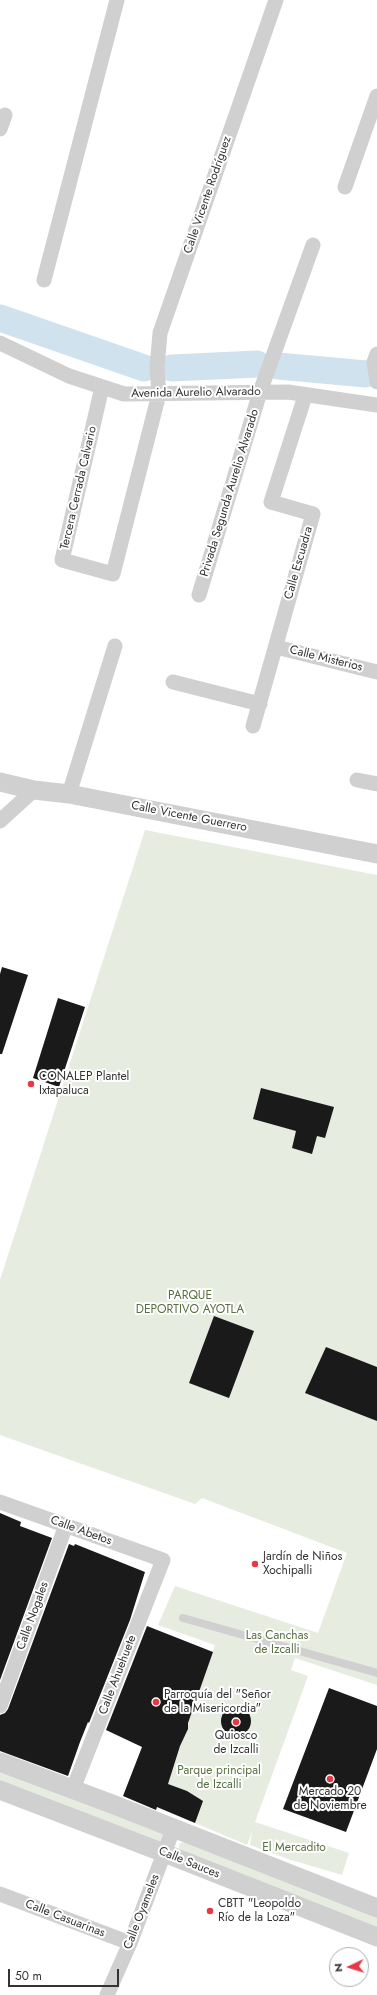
<!DOCTYPE html>
<meta charset="utf-8">
<style>
body{margin:0}
#map{position:relative;width:377px;height:1995px;overflow:hidden;background:#fff;font-family:Jost,sans-serif}
canvas{display:block}
.north{position:absolute;left:329px;top:1947px;width:40px;height:40px;box-sizing:border-box;background:#fff;border:1px solid #adadad;border-radius:50%;rotate:266deg;font-size:11px;font-weight:700;line-height:16px;text-align:center;color:#333}
.north::after{content:'';display:block;margin:auto;width:14px;height:18px;background:#e63946;clip-path:polygon(50% 0,100% 100%,50% 72%,0 100%)}
.scale{position:absolute;left:8px;top:1969px;width:111px;height:18px;box-sizing:border-box;border:2px solid #333;border-top:0;padding-left:5px;font-size:12px;line-height:14px;white-space:nowrap;color:#333;-webkit-text-stroke:3px #fff;paint-order:stroke}
</style>
<div id="map">
<canvas width="377" height="1995"></canvas>
<div class="north">N</div>
<div class="scale">50 m</div>
</div>
<script>
const context = document.querySelector('canvas').getContext('2d');
context.lineJoin = 'round';
function fill(path, color) { context.fillStyle = color; context.fill(path, 'evenodd'); }
function stroke(path, color, width, dash) { context.strokeStyle = color; context.lineWidth = width; context.lineCap = dash ? 'butt' : 'round'; context.setLineDash(dash || []); context.stroke(path); }
function label(font, color, halo, rows, align = 'center') {
  context.font = font + ' Jost,sans-serif'; context.lineWidth = 4; context.setLineDash([]); context.textBaseline = 'middle'; context.strokeStyle = halo; context.fillStyle = color; for (const [text, x, y, turn = 0] of rows) {
    context.save(); context.translate(x, y); context.rotate((+turn || 0) * Math.PI / 180); context.textAlign = isNaN(turn) ? turn : align; if (halo) context.strokeText(text, 0, 0); context.fillText(text, 0, 0); context.restore();
  }
}
const green = new Path2D(`
 M145,830l232,45v810l-82,-27 -4,12 17,6 -53,146 94,31 -7,22 -54,-16 -38,-14 2,-13 -5,13 -90,-38 58,-162 -57,-20 17,-39 143,47 29,-80 -145,-55 -7,6 -195,-69v-155z
 M0,1770l162,62 3,4 -4,7 -161,-61z
 M185,1841l192,75v11l-195,-76 -3,-3v-4z`);
const river = new Path2D(`
 M0,318l144,50
 M278,366l88,8
 M172,368l85,-4`);
const building = new Path2D(`
 M2,967l26,8 -26,79h-2v-80z
 M58,998l27,9 -26,80 -26,-9z
 M261,1088l73,19 -9,31 -8,-2 -5,18 -20,-6 4,-17 -43,-12z
 M214,1316l40,15 -25,67 -40,-15z
 M326,1347l51,20v54l-72,-28z
 M0,1513l21,9 -1,4 32,12 -52,142z
 M69,1544l5,2 1,-2 70,28 -15,48 -41,103 -1,-1 -8,20 -12,34 -68,-25v-36l5,-2 3,-4z
 M147,1626l66,26 -25,71v6l-8,17 -12,38 19,7 16,10 -8,22 -38,-16 -1,3 -33,-14 19,-49 -36,-17z
 M329,1688l48,18v43l-31,83 -63,-23z
 M221 1721a15 15 0 1 1 30 0a15 15 0 1 1-30 0Z`);
const service = new Path2D(`
 M183,1618l194,55`);
const minor = new Path2D(`
 M0,129l5,-14
 M345,187l32,-91
 M44,280l73,-280
 M0,343l69,33 55,18 164,-2 89,13
 M377,354l-3,8 3,20
 M102,387l-40,173 51,14 46,-180 -2,-26 3,-35 116,-333
 M199,595l61,-203 53,-147
 M276,647l101,25
 M173,682l87,22
 M253,726l60,-212 -42,-12 34,-106
 M357,780l20,4
 M69,794l46,-148
 M0,821l34,-31
 M0,1502l163,58 -90,229
 M0,1706l66,-181
 M0,1894l130,49
 M107,1995l23,-52 44,-116`);
const tertiary = new Path2D(`
 M0,782l34,8 35,4 308,60
 M0,1762l112,42 265,104
 M0,1790l164,63 213,84`);
const markers = [
 [31,1084,4,"#e63946"],
 [255,1564,4,"#e63946"],
 [156,1702,4,"#e63946"],
 [236,1722,4,"#e63946"],
 [330,1779,4,"#e63946"],
 [210,1911,4,"#e63946"]
];
const streetNames = [
 ["Calle Vicente Rodríguez",208,195,-71],
 ["Avenida Aurelio Alvarado",196,393,-1],
 ["Tercera Cerrada Calvario",79,488,-77],
 ["Privada Segunda Aurelio Alvarado",230,493,-73],
 ["Calle Escuadra",299,563,-74],
 ["Calle Misterios",326,659,14],
 ["Calle Vicente Guerrero",189,817,11],
 ["Calle Abetos",81,1531,20],
 ["Calle Nogales",33,1616,-70],
 ["Calle Ahuehuete",118,1675,-69],
 ["Calle Sauces",189,1863,22],
 ["Calle Oyameles",142,1912,-69],
 ["Calle Casuarinas",65,1919,21]
];
const poiNames = [
 ["CONALEP Plantel",39,1077],
 ["Ixtapaluca",39,1091],
 ["Jardín de Niños",263,1557],
 ["Xochipalli",263,1571],
 ["Parroquía del \"Señor",164,1695],
 ["de la Misericordia\"",164,1709],
 ["Quiosco",236,1736,"center"],
 ["de Izcalli",236,1750,"center"],
 ["Mercado 20",330,1792,"center"],
 ["de Noviembre",330,1806,"center"],
 ["CBTT \"Leopoldo",218,1904],
 ["Río de la Loza\"",218,1918]
];
const parkNames = [
 ["PARQUE",190,1296],
 ["DEPORTIVO AYOTLA",190,1310],
 ["Las Canchas",277,1636],
 ["de Izcalli",277,1650],
 ["Parque principal",219,1771],
 ["de Izcalli",219,1785],
 ["El Mercadito",294,1848]
];
fill(green, '#e6ecdf');
stroke(river, '#cfe2ee', 27);
fill(building, '#1a1a1a');
stroke(service, '#d0d0d0', 8);
stroke(minor, '#d0d0d0', 15);
stroke(tertiary, '#d0d0d0', 19);
for (const [x, y, r, color] of markers) { const dot = new Path2D(); dot.arc(x, y, r, 0, 2 * Math.PI); context.fillStyle = color; context.fill(dot); stroke(dot, '#fff', 1.5); }
label('12px', '#333', '#fff', streetNames);
label('12px', '#333', '#fff', poiNames, 'left');
label('12px', '#56703f', '#fff', parkNames);
</script>
